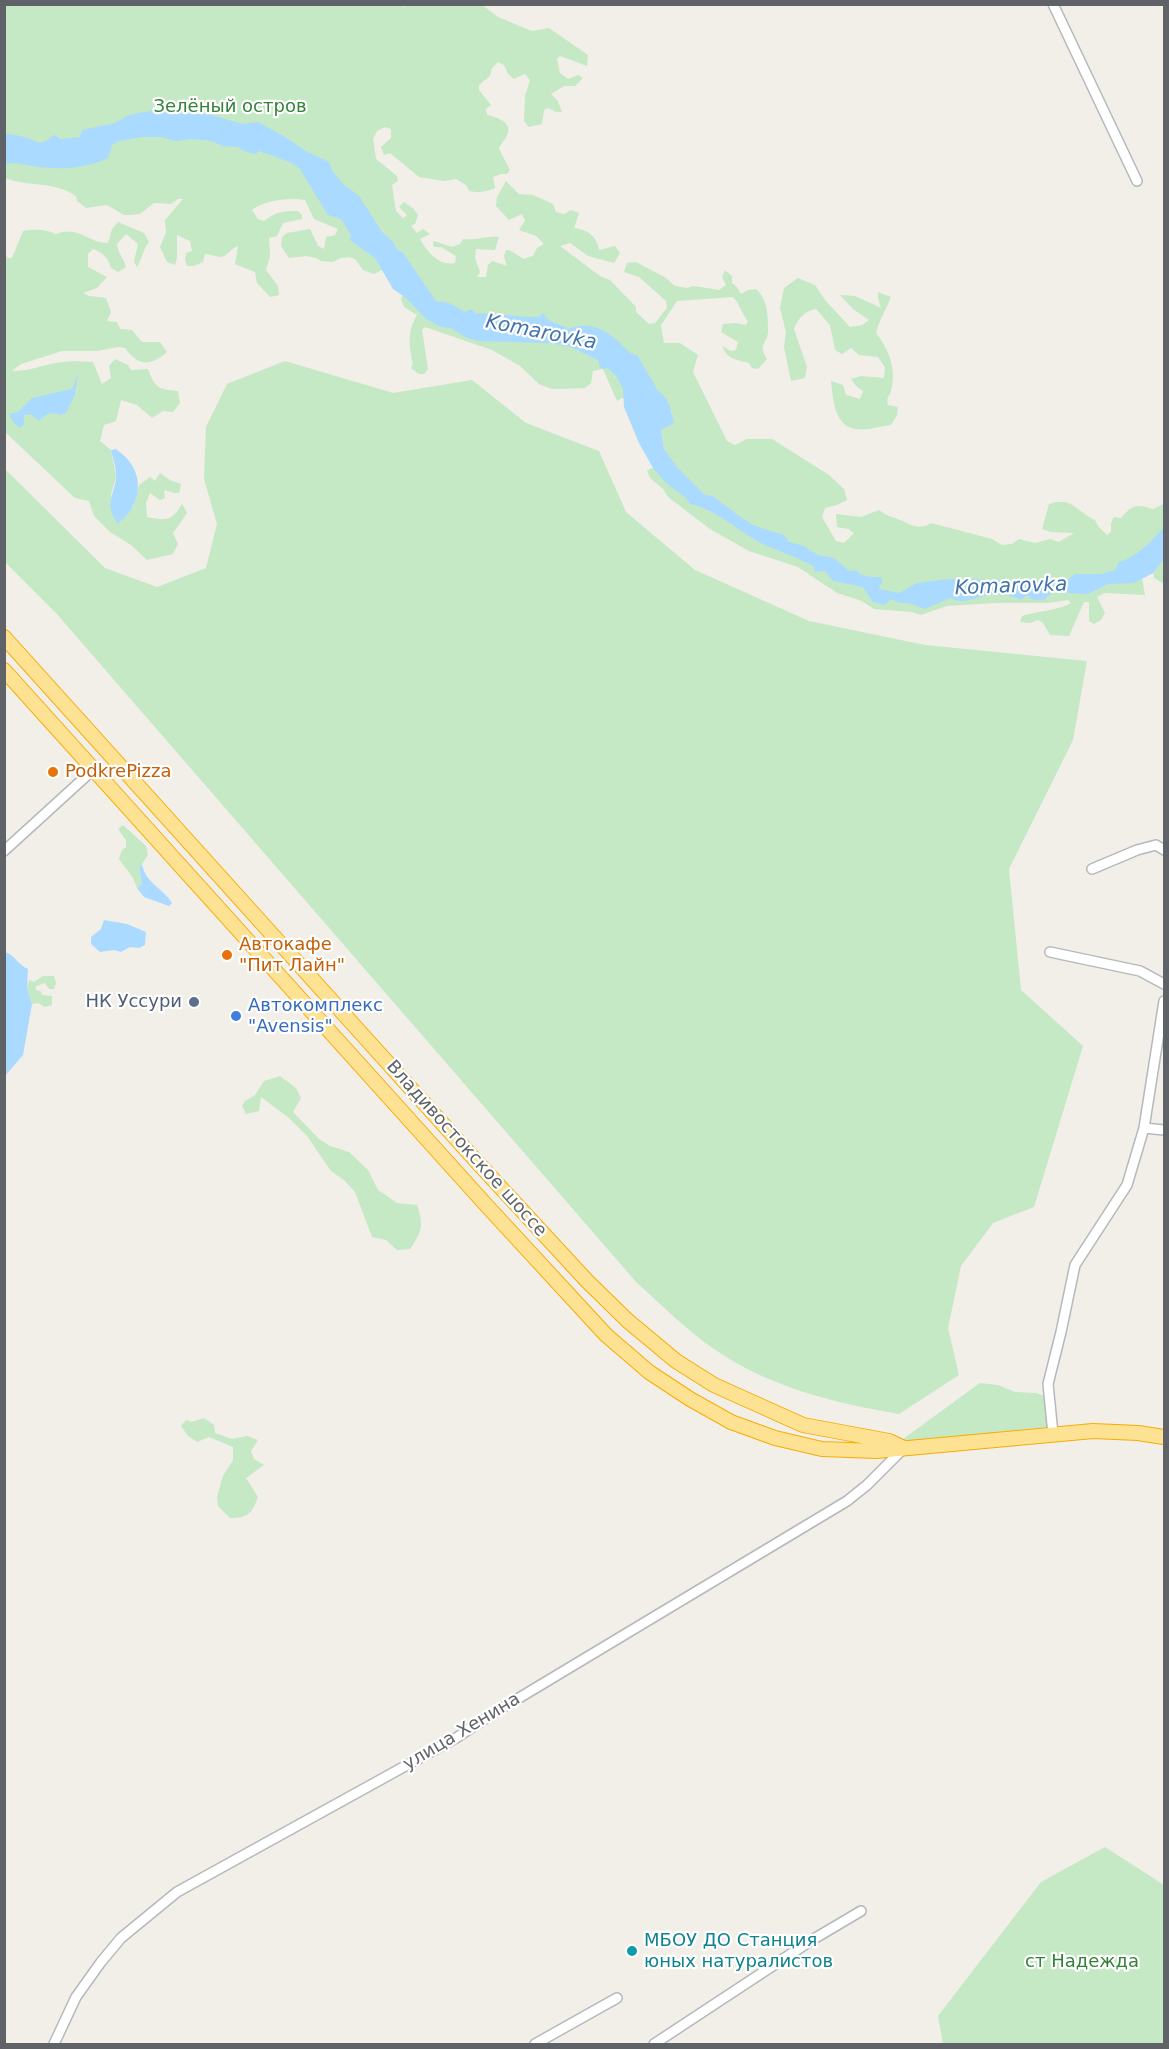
<!DOCTYPE html>
<meta charset="utf-8">
<style>
body{margin:0}
#map{position:relative;width:1169px;height:2049px;overflow:hidden;background:#f1efe8;font-family:"DejaVu Sans",sans-serif}
canvas{display:block}
.frame{position:absolute;inset:0;border:6px solid #5f6368;pointer-events:none}
</style>
<div id="map">
<canvas width="1169" height="2049"></canvas>
<div class="frame"></div>
</div>
<script>
const context = document.querySelector('canvas').getContext('2d');
context.lineJoin = 'round';
function fill(path, color) { context.fillStyle = color; context.fill(path, 'evenodd'); }
function stroke(path, color, width, dash) { context.strokeStyle = color; context.lineWidth = width; context.lineCap = dash ? 'butt' : 'round'; context.setLineDash(dash || []); context.stroke(path); }
function label(font, color, halo, rows, align = 'center') {
  context.font = font + ' "DejaVu Sans",sans-serif'; context.lineWidth = 4.5; context.setLineDash([]); context.textBaseline = 'middle'; context.strokeStyle = halo; context.fillStyle = color; for (const [text, x, y, turn = 0] of rows) {
    context.save(); context.translate(x, y); context.rotate((+turn || 0) * Math.PI / 180); context.textAlign = isNaN(turn) ? turn : align; if (halo) context.strokeText(text, 0, 0); context.fillText(text, 0, 0); context.restore();
  }
}
const green = new Path2D(`
 M398,4l7,3v-3h76l17,13 34,14 17,-3 39,27 -1,11 -27,-10 -3,3 3,14 8,6 10,-4 5,3 -8,8h-11l-13,8 7,7 4,11h-6l-8,-4 -4,2 -2,14 -13,3 -5,-6 1,-25 5,-16 -5,-6 -11,5 -6,-5 -4,-9 -6,-3 -6,6 -2,8 -11,9v5l12,15 -5,4 1,6c8,2 24,6 21,17 -1,6 -7,11 -9,17l11,21 -3,4h-6l-8,3 2,11c-10,4 -15,5 -26,3l-3,-6 -10,-6 -12,2 -25,-4 -29,-24 -6,2 -3,-8 10,-9v-9l-6,-2 -8,4 -4,8 3,20 21,17 1,5 -6,4 4,26 7,7 4,-3 -8,-8 5,-5 10,7 4,6 -3,9 -4,2 6,7 6,-4 7,5 -10,5c8,14 19,27 35,24l1,-7 -15,-9h-6l-2,-2 1,-4 18,6 8,-3 3,-5c9,2 24,-3 36,-2l-4,13 -19,-1 -1,9 5,14 -3,5h9l2,-12 4,-4 15,5 -3,-10 2,-6h3l15,9 9,-3 4,-8 7,-4 -8,-8 -17,-6 6,-9 -3,-7 -13,6 -13,-14 1,-9 9,-16 13,13 14,1 20,9 3,8 8,2 7,-4 8,3 -5,15c13,1 23,8 25,22l16,-4 5,7 -6,10 -26,-7 -18,-13 -10,3 40,30 10,4 26,27v5l13,12 6,-1 12,-15 -1,-7 -27,-24 -15,-5 3,-9 9,-1 30,16 9,8 12,2 7,-2 25,4 7,-5 -4,-8 3,-7 7,6v7l5,4 4,7 7,-4 8,-1c12,11 12,26 12,42 0,13 -11,12 -1,28l-9,10 -6,-1 -3,-5c-14,-4 -21,-3 -27,-17l9,5 5,-1 2,-8 -17,-10 2,-8 13,-1 10,2 2,-4c-7,-8 -8,-17 -15,-24l-56,4 -16,24 3,18h16l18,12 -5,17 34,69 8,4 12,-6h25l57,36 15,14 3,11 -10,5 -12,3 -3,9 14,24 8,2 10,-10 -6,-4 -11,-2 -1,-13 25,3 18,-7c8,7 15,7 24,11 10,5 17,9 28,2l61,16 10,6 10,-1 7,-5 16,4 15,-4 9,3 15,-9 -23,-1 -9,-3 7,-25c24,-8 27,8 46,16l3,6 9,9 4,-3v-9l3,-6 7,1c13,-15 16,-13 32,-9l11,-5v80l-10,-6 -1,-5 -11,5 3,17 -40,-2 -8,4 8,16 -4,7 -7,4 -5,-3v-19h-5l-15,34 -19,-1 -7,-12 -5,-3 -8,3 -10,-1 2,-6c16,-5 34,-5 49,-13l-3,-3 -20,3h-53l-48,3 -26,9 -9,-3 -38,-3 -12,-8 -25,-8 -39,-26 -49,-16 -39,-22 -42,-32 -5,-8 -13,-11 -3,-8 6,-2 11,-19 -3,-19 12,-7 -1,-11 -4,-7 -46,-7 -5,3 -14,-32 -10,2 -2,12 -6,5 -33,1 -13,-5 -19,-18 -28,-16 -67,-23 -3,3 6,39 -4,5h-5l-8,-6 2,-4c-4,-18 -6,-32 4,-49l-13,-8 -3,-8 13,-27 -9,-14 -31,16 -11,-4 -8,-11 -6,-2 -8,1 -8,4 -12,-1 -5,-3 -10,-2 -17,2 -8,-12 1,-9 5,-4 23,-4 8,17 6,3 2,-12 9,-2 3,-6 -24,-10 -9,-19c-14,-3 -42,0 -53,10l6,9 6,2c11,-9 19,-10 34,-10l4,4v4l-19,4 -6,13 -8,2 1,18 -4,14 12,16 1,9 -9,2 -13,-14 -2,-11 -20,-8 3,-18c-7,2 -10,10 -17,11 -5,0 -11,-3 -16,-3l-2,8 -9,4h-7l-2,-7 1,-6 6,-2 -2,-10 -13,-6v23l-2,7 -8,-3 -7,-15 6,-15 -1,-12 18,-21h-5l-7,5 -17,-1 -14,11 -9,1h-7l-17,-10 -21,3 -9,-7 -1,-5c-22,-15 -48,-9 -71,-18l-1,-173z
 M118,222l26,11 5,9c-6,7 -7,17 -12,25l-3,-5 4,-18 -12,-10 -9,10c1,10 7,14 9,23l-8,5 -7,-4c-3,-11 -8,-15 -18,-19l-5,5v13l19,10 -10,11 -14,5 6,3 17,2 5,14 -4,9 10,1 3,7 12,1 10,12h18l7,10c-17,15 -29,14 -42,-4l-7,-1 -21,4h-35l-41,13 -9,7c17,0 28,-5 43,-8 13,-2 25,-2 38,-1l9,22 9,-6 -2,-12 6,-7 13,6 3,5 17,-1c7,20 11,20 30,22l2,12 -7,9 -10,-1 -11,7 -15,-13 -16,-5 -5,21 -12,4 -4,16 11,9 5,27 -5,18 7,29 15,-17 6,-22 11,-8 5,4 5,-8 10,7 11,4 -2,9h-5l-10,-3 1,8 -5,2 -10,-7 -4,10 1,14c19,4 25,4 35,-13l5,9 -14,20 5,11 -5,10 -26,6 -16,-15 -21,-13 -16,-16 -5,-15 -14,-3 -70,-66 -1,-187 3,13h5l11,-27c12,-2 22,-2 33,3 24,-9 33,10 52,9l4,-14z
 M798,278l17,7 10,15 25,27 12,-2 7,-5 -16,-11 -13,-14 15,1 26,12 -3,-10v-6l13,5c-5,13 -12,23 -15,36 13,17 21,36 15,58 -2,6 -5,7 -3,14l10,2 -1,8 -6,10c-10,1 -25,6 -35,4 -22,-3 -23,-30 -25,-48l12,4 3,10 14,4 3,-8 -7,-5 -5,-7 10,-3 23,2 1,-11 -7,-10 -19,-2 -8,-7 -9,6 -7,-4 -5,-25 -14,-16c-12,2 -18,10 -22,20l13,38 -2,11 -14,3 -7,-34 2,-15 -6,-24 4,-20z
 M285,361l108,32 79,-13 54,43 73,28 27,61 69,58 114,51 116,24 162,16 -14,79 -64,129 12,121 62,56 -49,161 -41,16 -32,43 -13,62 11,47 -60,39c-65,-11 -130,-27 -185,-65 -28,-19 -52,-44 -77,-66l-581,-670 -51,-51v-93l100,99 52,19 49,-19 11,-44 -13,-45 2,-52 21,-43z
 M123,825l23,21 2,9 -9,13 3,16 -5,4 -4,-10 -14,-19 3,-9 4,-3v-7l-8,-11z
 M43,976h11l2,7 -2,6h-5l-4,-6 -9,3v4l4,1 2,4 10,1v9l-7,2 -7,-4 -6,1 -5,-16 2,-8 5,2z
 M280,1076l16,12 5,10 -8,14 26,27 11,7 19,6 19,18 10,20 19,13 20,2c7,20 5,27 -7,44l-13,1 -11,-10 -14,-3 -17,-45 -11,-12 -13,-9 -24,-35 -18,-18 -28,-21 -2,14 -13,3 -4,-8 3,-5 10,-6 9,-14z
 M980,1383l18,2 17,7 21,1 9,3 3,31 -139,14 -6,-2z
 M204,1418l10,7 1,8 17,6 15,-3 11,4 -7,11 3,8 10,6 -18,13 12,19c-6,16 -9,21 -28,21l-12,-12 -1,-9 6,-21 10,-16v-13l-24,-10 -12,5 -9,-6 -7,-10 5,-6 6,2z
 M1105,1847l59,38v159h-221l-5,-28 103,-134z`);
const water = new Path2D(`
 M158,105l30,3 54,16 16,-2 29,16 17,12 25,12 4,10 10,12 16,12 23,36 10,9 6,9 5,3 33,48 13,2 16,9 7,-3 4,5c22,-2 41,4 63,3l4,-4c6,12 16,9 25,16 21,-8 37,0 53,15 6,6 8,10 16,11l21,36c10,5 14,21 16,32l-13,7 3,19 12,17 29,29 8,1 26,20 16,10 29,9 5,7 15,4 14,9 16,3 15,13 7,-1c6,8 17,7 25,7l1,6 -3,4 1,2 19,4 18,-10 33,-4 51,1 7,2 51,-2 6,2 10,-8h26l14,-4 4,-8c18,-5 32,-20 45,-35v32l-11,14 -19,10 -26,1 -20,10 -36,-2 -8,8h-11l-6,-5 -6,5c-12,-6 -26,-7 -39,-4 -12,4 -20,8 -32,2l-25,11 -16,-6h-9l-9,-4 -7,6 -11,-3 -10,-15 -30,-6 -8,-10 -10,1 -1,-5c-17,-11 -35,-15 -53,-24 -23,-12 -45,-34 -71,-39l-5,-7 -19,-14 -13,-15 -14,-25 -15,-36 -1,-18 -7,-13 -8,-8 -5,1 -4,-3v-5l-28,-14 -21,-4 -72,-2 -13,-4 -14,-9 -10,-1 -15,-8 -20,-21 -13,-9 -18,-31 -25,-18 1,-5 -10,-16 -13,-4 -28,-46 -8,-6 -32,-12 -5,3 -11,-3 -6,-4 -16,-1 -10,-5 -20,-2 -17,2 -13,-4h-20l-23,4 -7,4 -4,13c-23,11 -50,12 -75,8 -13,-2 -15,-4 -28,-2v-31c6,2 13,2 19,4 15,4 15,11 30,-2l7,4 19,-2 2,-7 33,-7 14,-8 21,-4z
 M78,375l-3,19 -9,19 -6,2c-9,-4 -14,-1 -21,6l-8,-7 -7,1v9l-4,4 -6,-5 -5,-9 9,-2 14,-14 40,-9z
 M116,449c20,14 28,34 17,57 -3,7 -10,13 -15,18 -13,-20 -6,-23 -2,-45 1,-9 -3,-20 -5,-29z
 M142,864c3,19 21,24 30,39l-3,3 -25,-9 -7,-9 5,-4 -3,-16z
 M104,920l23,4 19,8 -1,13 -6,3 -9,-1 -9,5 -7,-2 -14,2 -9,-8v-7l10,-8z
 M5,952c10,3 13,13 23,17l-1,19 5,16 -9,51 -18,21z`);
const minor = new Path2D(`
 M1053,4l84,177
 M4,851l90,-82
 M1092,869l45,-19 19,-5 8,5
 M1050,952l90,19 24,13
 M1144,1128l20,2
 M1053,1434l-5,-50 13,-52 14,-67 52,-80 17,-57 20,-127
 M54,2044l22,-47 25,-35 20,-24 56,-46 279,-154 38,-25 353,-212 20,-16 37,-37
 M535,2044l82,-46
 M654,2044l158,-104 49,-29`);
const highway = new Path2D(`
 M4,637l474,526 109,118 41,40 48,40 38,24 89,40 86,16 13,6
 M4,670l483,536 119,129 43,37 41,27 41,23 44,16 47,11 54,2 217,-20 45,2 26,4`);
const markers = [
 [53,772,6,"#e8710a"],
 [227,955,6,"#e8710a"],
 [194,1002,6,"#5c6f8a"],
 [236,1016,6,"#3f7fe0"],
 [632,1951,6,"#0f9aa8"]
];
const parkNames = [
 ["Зелёный остров",230,107],
 ["ст Надежда",1082,1962]
];
const foodNames = [
 ["PodkrePizza",65,772],
 ["Автокафе",239,945],
 ["\"Пит Лайн\"",239,966]
];
const serviceNames = [
 ["НК Уссури",182,1002]
];
const shopNames = [
 ["Автокомплекс",248,1006],
 ["\"Avensis\"",248,1027]
];
const streetNames = [
 ["Владивостокское шоссе",466,1149,48],
 ["улица Хенина",462,1732,-31]
];
const cultureNames = [
 ["МБОУ ДО Станция",644,1941],
 ["юных натуралистов",644,1962]
];
const waterNames = [
 ["Komarovka",541,333,11],
 ["Komarovka",1011,587,-2]
];
fill(green, '#c5e8c5');
fill(water, '#aadaff');
stroke(minor, '#b5b8bc', 12);
stroke(highway, '#f9ab00', 16);
stroke(minor, '#fff', 9);
stroke(highway, '#fde293', 14);
for (const [x, y, r, color] of markers) { const dot = new Path2D(); dot.arc(x, y, r, 0, 2 * Math.PI); context.fillStyle = color; context.fill(dot); stroke(dot, '#fff', 2); }
label('18px', '#348238', '#fff', parkNames);
label('18px', '#c56008', '#fff', foodNames, 'left');
label('18px', '#4e5e75', '#fff', serviceNames, 'right');
label('18px', '#366cbe', '#fff', shopNames, 'left');
label('18px', '#5f6368', '#fff', streetNames);
label('18px', '#0d838f', '#fff', cultureNames, 'left');
label('italic 20px', '#4174aa', '#fff', waterNames);
</script>
